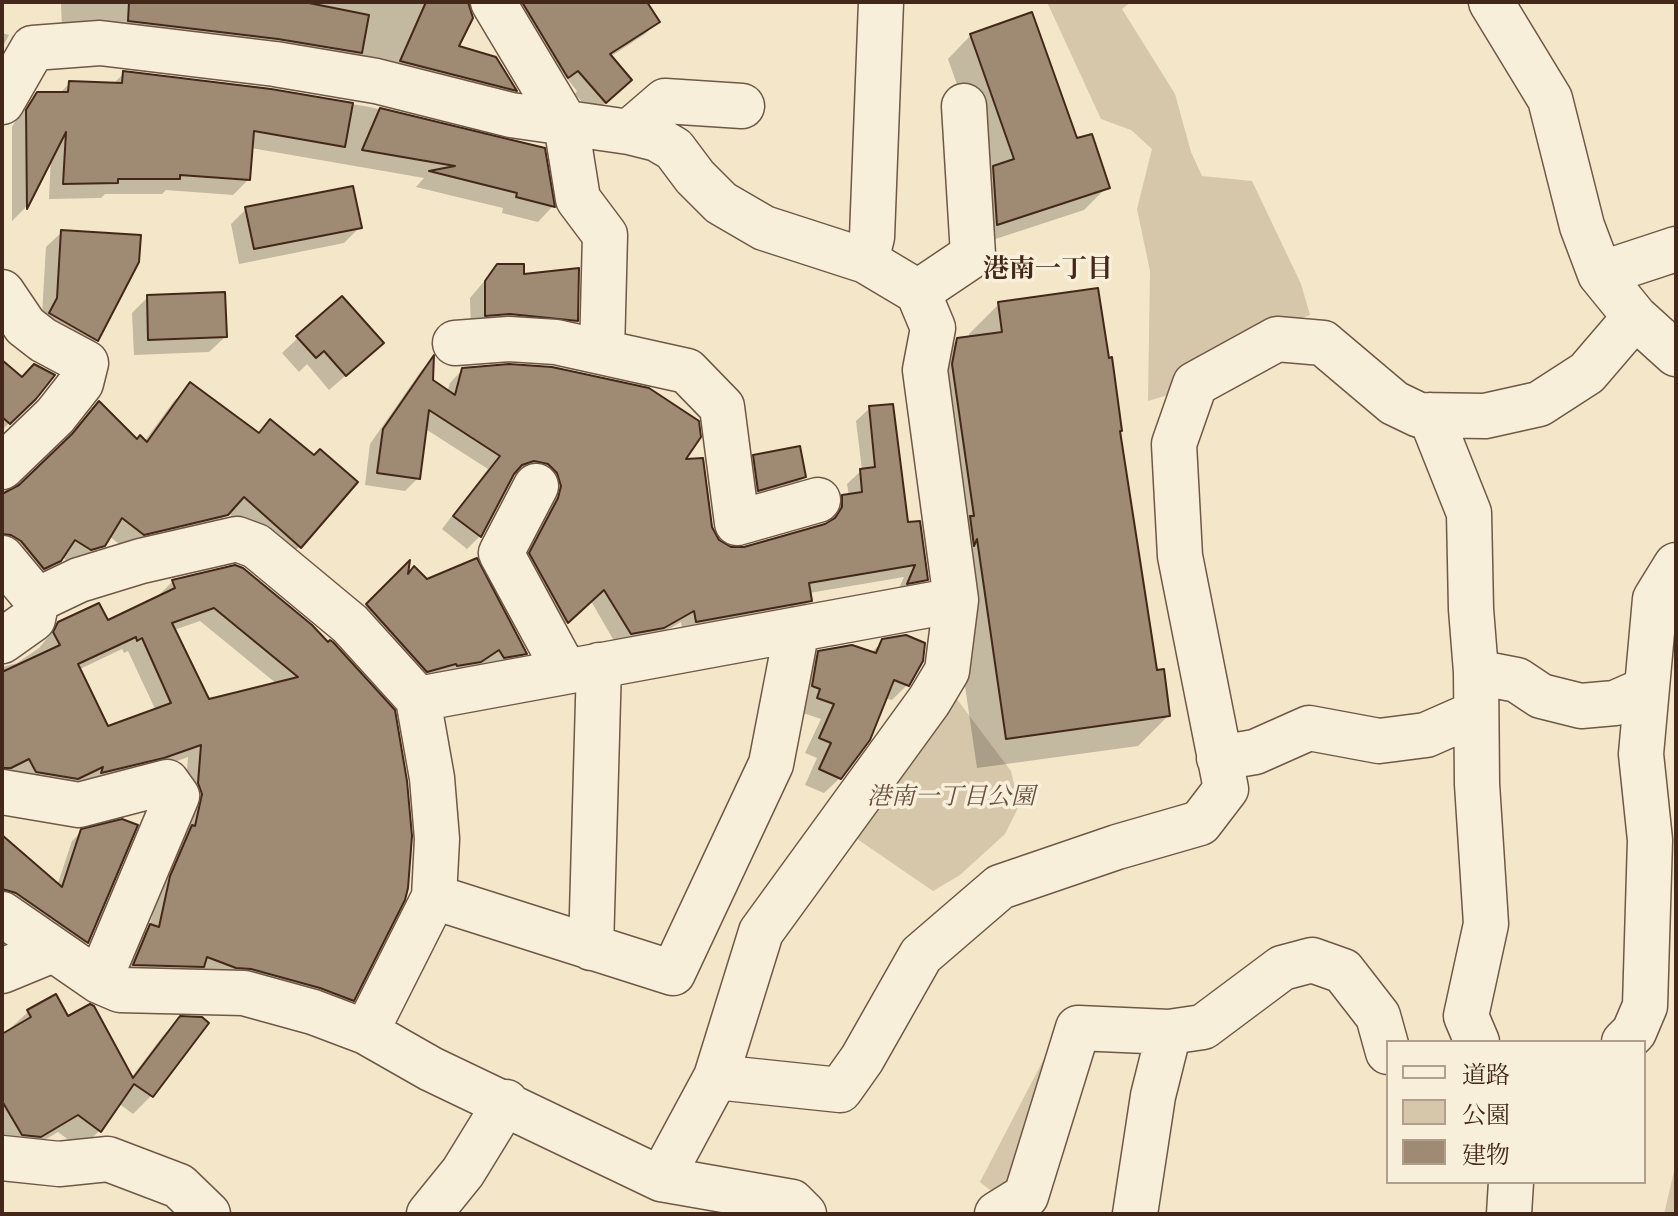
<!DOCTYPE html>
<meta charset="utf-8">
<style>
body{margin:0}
#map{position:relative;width:1678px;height:1216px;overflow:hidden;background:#f4e6c8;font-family:"Libre Caslon Text","Noto Serif JP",serif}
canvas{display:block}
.frame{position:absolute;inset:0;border:4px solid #43281a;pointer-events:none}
.legend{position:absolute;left:1386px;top:1040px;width:260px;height:144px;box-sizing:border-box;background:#f8efdb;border:2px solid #b09f8e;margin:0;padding:10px 14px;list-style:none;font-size:24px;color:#43281a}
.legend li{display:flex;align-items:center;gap:16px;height:40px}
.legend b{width:40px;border:2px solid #b09f8e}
</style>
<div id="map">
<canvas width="1678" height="1216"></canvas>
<div class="frame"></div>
<ul class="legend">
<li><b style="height:10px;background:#f8efdb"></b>道路</li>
<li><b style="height:22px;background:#d6c6aa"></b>公園</li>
<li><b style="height:22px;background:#9f8b74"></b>建物</li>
</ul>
</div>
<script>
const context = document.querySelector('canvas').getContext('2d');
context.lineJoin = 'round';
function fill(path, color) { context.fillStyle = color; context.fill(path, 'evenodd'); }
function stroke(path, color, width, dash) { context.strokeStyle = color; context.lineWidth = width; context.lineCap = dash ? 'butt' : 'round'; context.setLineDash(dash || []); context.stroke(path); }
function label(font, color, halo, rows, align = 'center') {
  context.font = font + ' "Libre Caslon Text","Noto Serif JP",serif'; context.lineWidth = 7; context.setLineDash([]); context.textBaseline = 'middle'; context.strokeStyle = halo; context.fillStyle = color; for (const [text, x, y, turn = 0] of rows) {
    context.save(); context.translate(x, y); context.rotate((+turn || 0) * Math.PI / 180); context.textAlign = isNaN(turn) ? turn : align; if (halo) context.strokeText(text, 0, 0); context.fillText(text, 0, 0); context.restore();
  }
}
const green = new Path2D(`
 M1047,2h84l-9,7 53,85 16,58 11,24 50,5 49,103 9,31 -86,31 -53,48 -23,7 2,-130 -13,-62 15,-60 -21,-19 -30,-11z
 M950,690l61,81 8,35 -14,28 -45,41 -27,16 -86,-59z
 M1049,1049l-46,151 -23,-18z
 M1676,1140v74h-12l11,-47z`);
const shadow = new Path2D(`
 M61,2h405l-10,45 58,43 -11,12 -441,-71z
 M507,2h138l13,19 -13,13 -35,23 6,36 -23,21 -18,-20 2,-3z
 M2,33l7,2 -7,13z
 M971,35l105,106 31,46 -23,23 -110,36 14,-73 -40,-114z
 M124,73l147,18 99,16 173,43 10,56 -15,16 -36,-9 1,-5 -87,-21 8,-9 -173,-30 -2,31 -16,16 -67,-5 -4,4h-57l-4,4 -52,1 2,-42 -26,51 -13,13v-94l9,-17 16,-16h22l11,-11 42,2z
 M246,209l114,18 -16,16 -105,21 -8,-40z
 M62,232l35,108 -16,16 -39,-41 4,-68z
 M497,266l25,11 54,43 -16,16 -89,-6 -1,-32z
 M148,297l77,40 -16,15 -75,3 -2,-42z
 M999,304l120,128 36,240 13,44 -30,30 -161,22 -29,-198 -21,-200 30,-30 12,-2v-4z
 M298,338l68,20 -37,32 -22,-26 -8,8 -17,-19z
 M431,360l-1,21 17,12 3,-10 13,-14 219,92 35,80 13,8h14l82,-23 4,-4v-12l13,-13 6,-1 -2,-12 15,-14 -6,-49 14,-13 56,171 -13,13 -17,3 8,-18 -95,16 1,7 -13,13 -114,21 -2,-12 -32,19 -32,5 -26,-45 -37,33 -37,-67 3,-94 -9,3 -31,60 -13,13 -25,-20 46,-60 -64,-41 -6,50 -13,13 -40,-6 5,-41 51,-73z
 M2,363l33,35 -33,32z
 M191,385l109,161 -16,16 -56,-49 -18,18 -83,19 -18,-14 -22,25 -13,4 -13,-8 -19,20 -40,-21v-63h6l13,-6 38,-37 40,-46 38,37 7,1 30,-41z
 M754,457l50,20 -12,12 -46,13 -4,-33z
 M407,565l-1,12 21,5 98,71 -16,15 -21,4 -5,-8 -20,13 -52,9 -59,-65z
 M173,581l138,46 41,373 -13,13 -218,-35 16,-38 12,-13 36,-130 3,-40 -39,14 -60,14 3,-7 -29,14 -40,-7 -8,-14 -13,7v-111l15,-4 22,-15 20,-24 48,-1 53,-26 -1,-2zM200,621l77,63 -69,17 -34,-71zM122,649l2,4 4,-2 28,60 -49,18 -29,-59z
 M883,641l38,20 -14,24 -15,15 -7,-2 -45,80 -16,15 -19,-8 12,-27 -12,-5 16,-34 -18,-6 3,-9 -9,-3 7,-33 15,-15h52z
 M82,831l5,110 -9,8 -76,-47v-51l58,37 -2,-5 14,-42z
 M56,997l12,22 63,59 31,-41 19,-19 25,6 -55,72 -18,18 -15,-11 -18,27 -19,19 -23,-17 -37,22 -19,-4v-114l26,-24z`);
const building = new Path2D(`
 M129,2h175l65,13 -7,38 -84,-14 -150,-18z
 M426,2h42l5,16 -14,28 37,11 21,34 -117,-30z
 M522,2h125l13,20 -50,32 22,26 -26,23 -28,-32 -10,7z
 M1032,12l45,126 15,-4 18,54 -113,37 -4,-59 21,-7 -44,-125z
 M123,71l148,18 82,14 -8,44 -91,-16 -4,49 -70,-5v4h-62v4l-55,1 3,-52 -39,77 -1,-99 11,-18h31l1,-11 53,2z
 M380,108l165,40 10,59 -39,-10 1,-4 -88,-22 26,-5 -93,-16z
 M353,186l9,42 -108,21 -9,-42z
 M61,230l80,5 -2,27 -41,79 -49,-28 8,-15z
 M497,264h27v10l55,-6 -1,53 -68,-7 -25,2v-35z
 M1098,288l11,70 3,-1 10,74h-2l37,239 7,-1 6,47 -164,23 -29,-200 -3,7 -4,-30h4l-22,-152 5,-26 45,-6 -4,-30z
 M225,292l2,45 -79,3 -1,-45z
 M342,296l42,47 -38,33 -22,-25 -8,7 -20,-22z
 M434,355l-1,25 22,15 7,-27 47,-4 43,3 97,21 50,33 2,16 -15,22 17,-1 9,69 7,13 12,7h13l81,-23 10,-6 7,-11v-12l20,-3 -2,-23 15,-2 -6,-61 24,-2 15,118 12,-1 8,59 -21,4 8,-19 -106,18 3,18 -116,21 -2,-11 -30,17 -33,6 -27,-44 -36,33 -39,-70 29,-55 3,-12 -4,-13 -9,-9 -14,-3 -12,4 -8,9 -33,63 -28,-21 47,-60 -71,-46 -9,69 -43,-6 6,-44z
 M2,360l20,17 12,-13 21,11 -19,24 -26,25 -8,-7z
 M190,382l69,51 11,-14 44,36 6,-6 38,33 -57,66 -57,-51 -16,18 -84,20 -22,-17 -17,28 -14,4 -16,-10 -14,21 -17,8 -23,-28 -10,-6 -9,-1v-40l17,-9 53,-51 27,-33 38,38 3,-4 7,7z
 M800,446l6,31 -48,14 -5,-36z
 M477,558l50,96 -23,4 -5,-8 -18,12 -24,4 -1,-2 -29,8 -61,-68 44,-44 -2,14 6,-8 13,13z
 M235,565l8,3 69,57 16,17 2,-2 3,2 62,68 12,71 5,55 -4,52 -3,12 -51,101 -34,-13 -69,-19 -15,-1 -29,-11 -3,10 -71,-2 17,-41 9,3 11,-51 22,-51 3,1 7,-32 -4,-11 3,-38 -37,13 -63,15 2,-6 -25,12 -42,-7 -7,-13 -18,9h-9v-96l58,-27 -7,-13 5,-10 41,-19 9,17 67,-32 -3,-8zM214,608l84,69 -89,22 -37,-76zM136,637l1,4 5,-3 29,65 -63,23 -30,-62z
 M906,635l19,8 -2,18 -14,25 -15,-6 -24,60 -29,39 -22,-10 12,-26 -12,-5 15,-34 -17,-6 3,-9 -8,-3 6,-35 34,-6 24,8 6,-14z
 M122,819l16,6 -50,118 -72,-50 -14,-4v-54l60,52 19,-58z
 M56,994l12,22 22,-12 4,2 39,72 47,-62 22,1 7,6 -56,74 -19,-13 -33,48 -23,-17 -37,22 -19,-2 -20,-34v-67l29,-17 -4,-7z`);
const minor = new Path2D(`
 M493,2l73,122 12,75 27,36 -3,117
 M1491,2l59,97 32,127 18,48 35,43 41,37
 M2,102l31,-54 67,-5 175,21 101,17 135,34 118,17 28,7 17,10 21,28 26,26 43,25 102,33 52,31 15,36 -8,42 31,230 -9,71 -18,30 -168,231 -45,145 -55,102
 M629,132l36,-31 77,5
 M866,261l6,-24 9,-235
 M1600,274l76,-25
 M2,292l23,34 18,14 43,23 -5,20 -26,33 -53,51
 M918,292l55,-37 -9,-149
 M455,343l54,-4 47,3 131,29 35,36 15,116 81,-23
 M1430,415l39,98 2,96 5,63 41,8 24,16 40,10 34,-3 32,-14
 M536,486l-35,67 64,118
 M2,558l35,42
 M37,600l42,-20 62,-19 96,-22 19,7 94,78 68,75 14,79 5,61 -3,58 -68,135
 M2,641l31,-22 4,-19
 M1476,672l1,112 9,140 -20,92 11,26
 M418,699l538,-99
 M1219,758l36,-6 54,-24 70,13 47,-6 50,-22
 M2,792l77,13 88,-23 10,14 -78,185
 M434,897l239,76 98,-209 26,-135
 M2,914l97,67 21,9 124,3 69,19 53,20 65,37 230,110 131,23 12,12
 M591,948l8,-283
 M2,971l51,-21
 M1624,1042l10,-10 11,-26 5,-166 -9,-86 14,-155 21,-34
 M716,1077l124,13 22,-31 59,-104 79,-68 117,-40 83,-24 26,-34 -46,-233 -6,-112 21,-60 82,-45 46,4 71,60 25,12 66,1 54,-12 48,-31 48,-56
 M2,1158l57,6 49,-5 71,27 29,28
 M429,1214l34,-42 43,-70
 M997,1214l29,-18 52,-168 91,4 34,-5 79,-59 30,-8 31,11 35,45 10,36
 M1135,1214l18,-118 16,-64
 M1509,1214l2,-32`);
const parkNames = [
 ["港南一丁目公園",951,797]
];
const neighbourhoodNames = [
 ["港南一丁目",1048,269]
];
fill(green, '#d6c6aa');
fill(shadow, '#0003');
fill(building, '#9f8b74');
stroke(building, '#43281a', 2);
stroke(minor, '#6f5846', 47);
stroke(minor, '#f8efdb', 44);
label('italic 24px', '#68503e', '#f8efdb', parkNames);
label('bold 26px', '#43281a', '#f8efdb', neighbourhoodNames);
</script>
